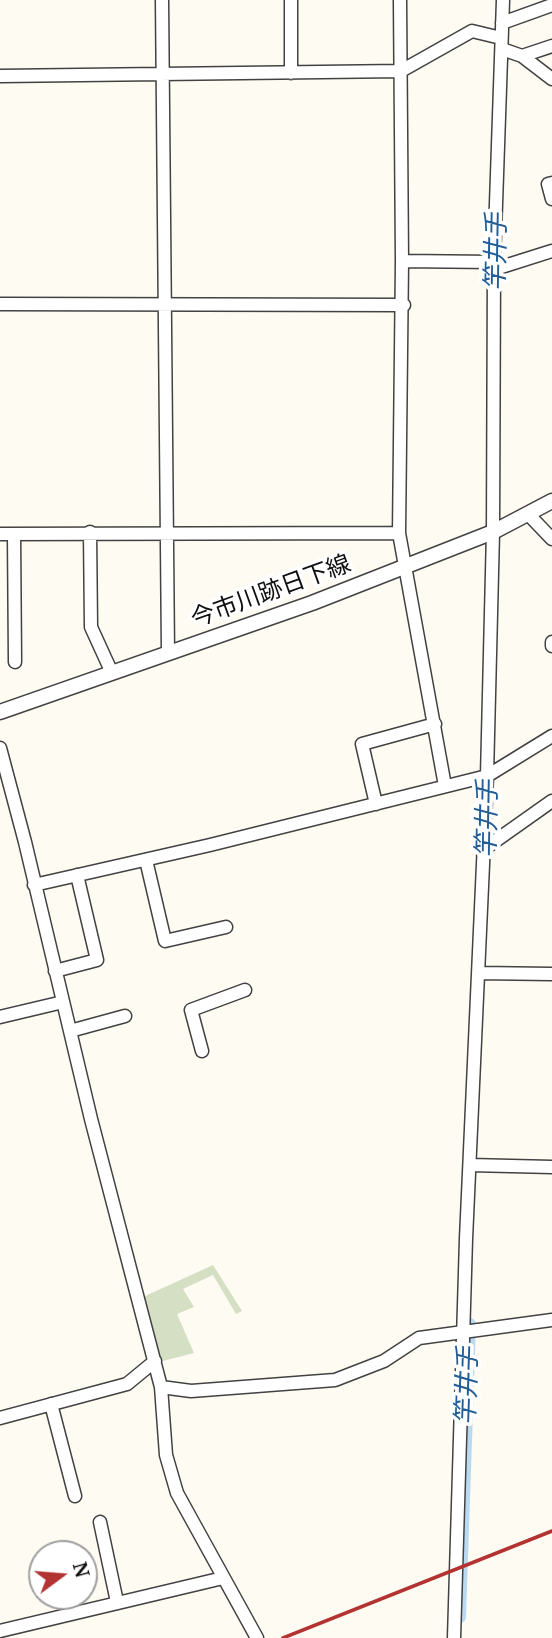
<!DOCTYPE html>
<meta charset="utf-8">
<style>
body{margin:0}
#map{position:relative;width:552px;height:1638px;overflow:hidden;background:#fefcf2;font-family:"Noto Serif",serif}
canvas{display:block}
.north{position:absolute;left:28px;top:1540px;width:70px;height:70px;box-sizing:border-box;background:#fff;border:2px solid #9f9f9f;border-radius:50%;rotate:74deg;font-size:19px;font-weight:700;line-height:28px;text-align:center;color:#0f0f0f}
.north::after{content:'';display:block;margin:auto;width:24px;height:32px;background:#b33332;clip-path:polygon(50% 0,100% 100%,50% 72%,0 100%)}
</style>
<div id="map">
<canvas width="552" height="1638"></canvas>
<div class="north">N</div>
</div>
<script>
const context = document.querySelector('canvas').getContext('2d');
context.lineJoin = 'round';
function fill(path, color) { context.fillStyle = color; context.fill(path, 'evenodd'); }
function stroke(path, color, width, dash) { context.strokeStyle = color; context.lineWidth = width; context.lineCap = dash ? 'butt' : 'round'; context.setLineDash(dash || []); context.stroke(path); }
function label(font, color, halo, rows, align = 'center') {
  context.font = font + ' "Noto Serif","Noto Sans JP",serif'; context.lineWidth = 7; context.setLineDash([]); context.textBaseline = 'middle'; context.strokeStyle = halo; context.fillStyle = color; for (const [text, x, y, turn = 0] of rows) {
    context.save(); context.translate(x, y); context.rotate((+turn || 0) * Math.PI / 180); context.textAlign = isNaN(turn) ? turn : align; if (halo) context.strokeText(text, 0, 0); context.fillText(text, 0, 0); context.restore();
  }
}
const cemetery = new Path2D(`
 M213,1265l29,46 -6,3 -23,-39 -30,14 11,18 -17,7 17,39 -35,9 -16,-65z`);
const canal = new Path2D(`
 M460,1617l10,-293`);
const minor = new Path2D(`
 M162,0l6,653
 M291,0v73
 M400,0l2,261
 M502,23l50,-18
 M502,49l20,7 30,23
 M522,56l30,-10
 M0,76l401,-5 71,-40 29,7
 M552,183l-4,1 4,15
 M495,269l57,-18
 M0,304l404,1
 M529,515l23,24
 M90,532l1,95 21,46
 M0,534l399,-1
 M14,534l1,128
 M552,642v4
 M0,748l25,94 66,277 70,268 5,68 11,38 80,145
 M445,786l-46,-253 3,-272 92,1
 M376,804l-14,-60 73,-20
 M484,849l68,-48
 M146,860l19,81 61,-14
 M34,885l176,-40 277,-69 65,-40
 M55,971l42,-11 -20,-85
 M479,973l73,1
 M0,1017l63,-15
 M70,1031l55,-15
 M202,1051l-11,-41 54,-20
 M470,1165l82,2
 M161,1387l30,4 144,-11 49,-19 35,-23 133,-18
 M51,1404l24,92
 M0,1418l127,-34 28,-23
 M100,1522l17,80
 M0,1631l223,-53
 M454,1638l12,-399 21,-463 6,-244 1,-270 9,-262`);
const tertiary = new Path2D(`
 M0,712l312,-109 181,-71 59,-31`);
const rail = new Path2D(`
 M283,1638l269,-107`);
const streetNames = [
 ["今市川跡日下線",271,592,-20]
];
const waterNames = [
 ["竿井手",497,252,-89],
 ["竿井手",488,819,-89],
 ["竿井手",468,1386,-88]
];
fill(cemetery, '#d5dfc4');
stroke(canal, '#badaf1', 12);
stroke(minor, '#424242', 15);
stroke(tertiary, '#424242', 17);
stroke(minor, '#fff', 12);
stroke(tertiary, '#fff', 14);
stroke(rail, '#b33332', 3.5);
label('24px', '#0f0f0f', '#fff', streetNames);
label('italic 26px', '#225d96', '#fff', waterNames);
</script>
